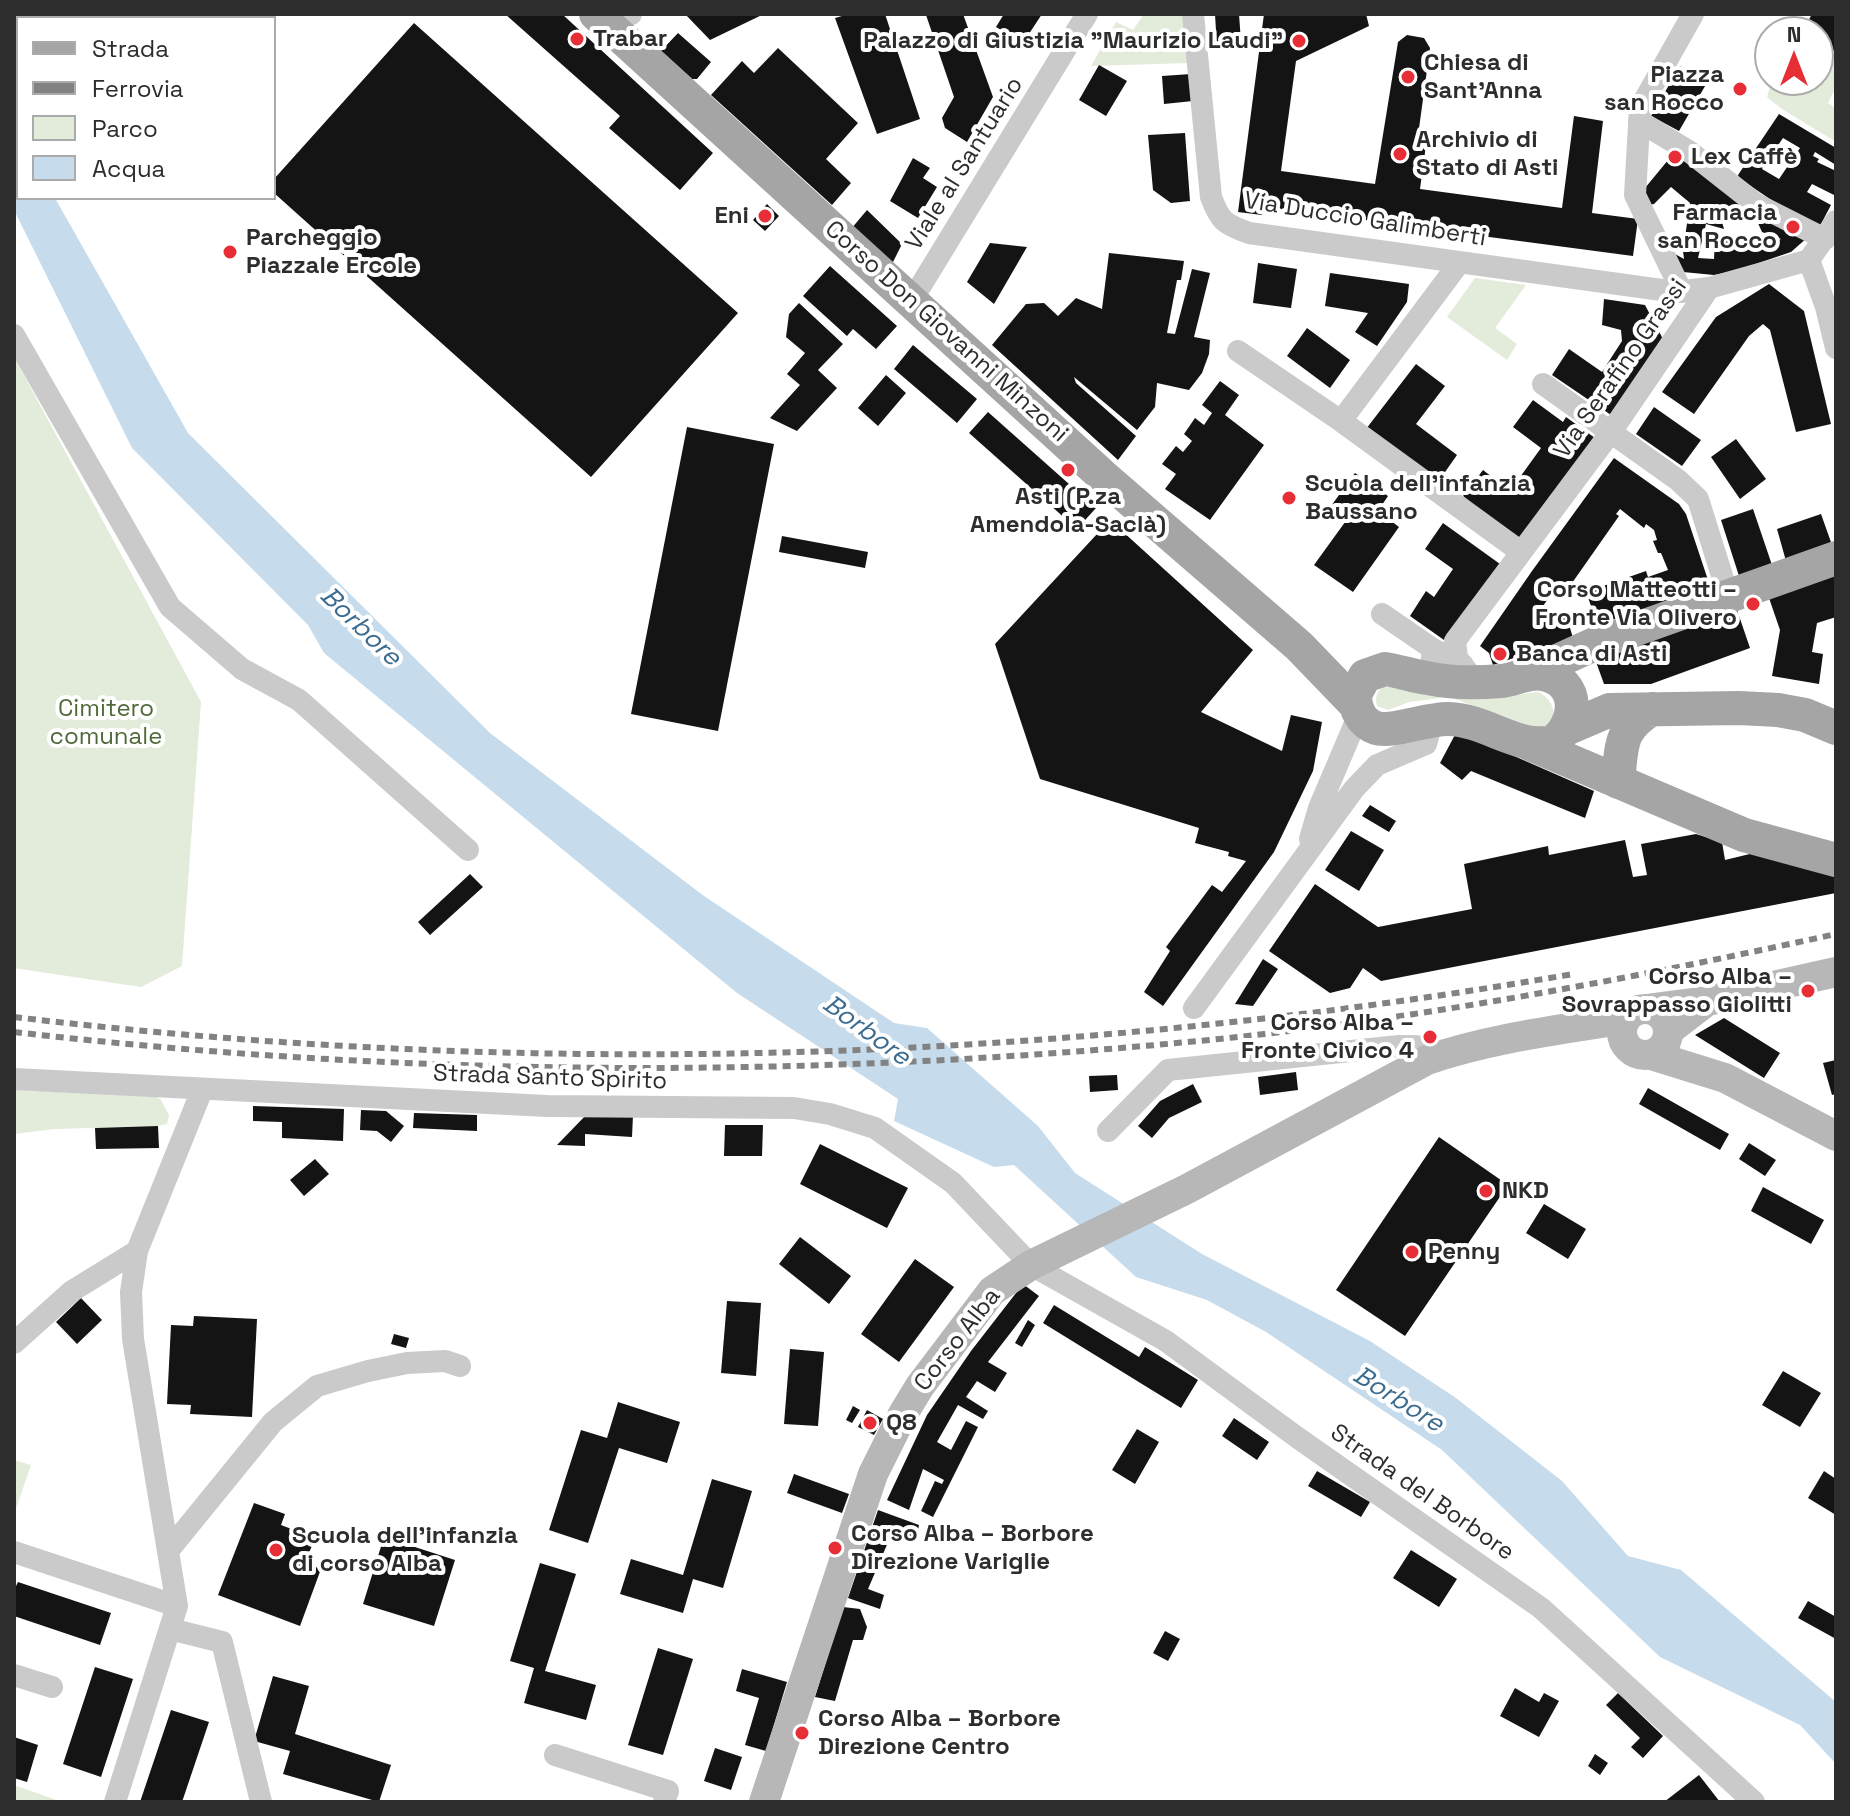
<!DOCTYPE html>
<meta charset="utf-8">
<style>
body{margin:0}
#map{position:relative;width:1850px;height:1816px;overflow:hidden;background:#fff;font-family:"Space Grotesk",sans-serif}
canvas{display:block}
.frame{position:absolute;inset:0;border:16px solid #2d2d2d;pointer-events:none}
.legend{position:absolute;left:16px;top:16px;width:260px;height:184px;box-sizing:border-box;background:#fff;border:2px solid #ababab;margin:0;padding:10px 14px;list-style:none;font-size:24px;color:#2d2d2d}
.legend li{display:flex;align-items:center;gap:16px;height:40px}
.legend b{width:40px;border:2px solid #ababab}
.north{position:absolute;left:1754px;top:16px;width:80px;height:80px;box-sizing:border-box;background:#fff;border:2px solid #ababab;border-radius:50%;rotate:0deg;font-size:22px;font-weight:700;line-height:32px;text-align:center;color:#2d2d2d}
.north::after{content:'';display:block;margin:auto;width:28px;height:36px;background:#e72d35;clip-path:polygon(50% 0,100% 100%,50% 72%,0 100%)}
</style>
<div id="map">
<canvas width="1850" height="1816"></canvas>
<div class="frame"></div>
<ul class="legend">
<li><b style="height:10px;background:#a5a5a5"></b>Strada</li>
<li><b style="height:10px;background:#828282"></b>Ferrovia</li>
<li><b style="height:22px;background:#e3ebdb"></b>Parco</li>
<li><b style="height:22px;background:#c6dcec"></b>Acqua</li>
</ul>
<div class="north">N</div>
</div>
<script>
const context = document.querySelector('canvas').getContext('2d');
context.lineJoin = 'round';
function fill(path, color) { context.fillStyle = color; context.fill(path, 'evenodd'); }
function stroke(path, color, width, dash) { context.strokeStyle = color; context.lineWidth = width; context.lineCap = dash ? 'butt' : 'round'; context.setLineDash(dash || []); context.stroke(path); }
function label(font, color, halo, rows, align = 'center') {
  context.font = font + ' "Space Grotesk",sans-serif'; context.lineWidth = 8; context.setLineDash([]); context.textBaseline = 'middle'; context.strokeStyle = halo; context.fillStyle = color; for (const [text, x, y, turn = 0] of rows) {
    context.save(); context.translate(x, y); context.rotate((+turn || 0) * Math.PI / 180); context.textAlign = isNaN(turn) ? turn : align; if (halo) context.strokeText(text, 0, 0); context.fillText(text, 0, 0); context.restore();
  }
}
const green = new Path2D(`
 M1144,14h40l5,49 -98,3 25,-44 17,8z
 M1818,53l18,10v24l-8,16 8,5v34l-54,-33 -15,-12 5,-17h46z
 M1475,278l51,7 -31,43 22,16 -10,16 -60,-43z
 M14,357l187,345 -19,264 -41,21 -127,-19z
 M1383,687h8l50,11 -32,4 -21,8 -11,-4c-2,-8 -1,-14 6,-19z
 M1538,692c16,6 25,33 2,35 -15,2 -67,-23 -86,-28h31z
 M14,1084l138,10 9,6 8,15 -2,9 -9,2 -104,3 -40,5z
 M14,1460l17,5 -17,49z
 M14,1785l48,17h-48z`);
const water = new Path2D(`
 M14,89l4,11v98h37l133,235 302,300 214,163 190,127 33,5 111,98 37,47 127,81 168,87 86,57 106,83 66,75 53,14 155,132v62l-36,-39 -140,-68 -218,-207 -176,-118 -59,-32 -71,-23 -122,-112 -20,2 -100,-46 4,-22 -161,-106 -413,-340 -16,-28 -176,-177 -118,-238z`);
const building = new Path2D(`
 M505,14h57l151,139 -33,37 -71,-62 11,-12z
 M685,14h79l-54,26z
 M849,14h36l35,105 -43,15 -42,-116z
 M929,14h34l30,83 -26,45 -22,-14 -3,-10 12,-21 -28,-82z
 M1004,14h38l-19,29 -27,-16z
 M1215,14h24l2,28 -24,6z
 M1264,14h102l3,12 -73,35 -15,110 94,13 23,-142 9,-7 17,3 6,10 -13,95 9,2 -6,44 142,19 12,-92 29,5 -11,92 46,6 -5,37 -227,-30v3l-34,-5 1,-3 -110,-14 -1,8 -24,-3z
 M1812,14h24v38l-18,-11v-9h-16z
 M414,23l324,290 -147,164 -317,-284v-14z
 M678,33l33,29 -14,17h-5l-31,-28z
 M778,48l80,75 -32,36 25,24 -19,22 -121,-110 31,-34 12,12z
 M1099,65l28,16 -21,35 -27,-16z
 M1680,66l28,15 -29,50 -28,-15z
 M1191,74l2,27 -29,3 -2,-28z
 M1779,114l57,34v17l-21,-13 -2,4 6,3 -2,3 19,9v25l-24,-12 -5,8 24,13 -11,21 -34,-16 -47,-32 -1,-3zM1783,138l17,10 -21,31 -17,-10z
 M1185,133l5,68 -19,2 -18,-13 -5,-55z
 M1678,148l72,55 -7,14 -17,-10 -4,15 2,7 -18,-5 -8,34 16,1 1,-19 16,-1v5l17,-5 3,7 7,-6 5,6 18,-7 -19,-7 -5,-11 6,-10 45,26 -17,15 -56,19 -21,4 -31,-3 -8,-18 9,5 -1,-8 7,-48 -19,-16 -17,17 -5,1 -4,-10v-7z
 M913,158l17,10 -7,10 14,9 -19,31 -28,-17z
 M767,204l12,12 -14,15 -12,-11z
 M867,210l35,34 -11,22 -40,-37z
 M990,243l37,4 -33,57 -27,-22z
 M1109,253l75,8 -3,19h-4l-10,53 8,1 17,-65 18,4 -16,64 16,3 -1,14 -7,19 -13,17 -32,-7 -2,24 -18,23 -63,-53 2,6 60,53 -18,24 -126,-115 34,-41 18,-1 14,13 18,-18 26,11z
 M1258,263l39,6 -6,39 -38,-5z
 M830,266l67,60 -21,23 -23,-20 -6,7 -44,-40z
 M1330,273l79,11 -2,18 -30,44 -22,-14 13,-19 -43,-7z
 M1769,284l35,27 27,113 -35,8 -26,-102 -7,-6 -14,12 -55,78 -32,-22 54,-75z
 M1604,299l41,6 19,36 -53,74 -59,-40 17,-26 33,23 20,-31 -1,-11 -19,-5z
 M799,303l44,41 -25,26 19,18 -40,43 -27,-13 30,-33 -13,-11 18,-21 -19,-16 3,-23z
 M1307,328l43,32 -20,28 -43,-32z
 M913,345l64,54 -20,24 -63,-54z
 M1416,364l29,22 -29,38 41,31 -19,27 -72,-53z
 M886,375l20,18 -28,33 -20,-18z
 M1220,381l19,14 -14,20 39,30 -54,75 -45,-31 11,-15 -14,-10 14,-18 7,6 9,-11 -8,-7 11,-16 9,7 8,-12 -10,-8z
 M1533,400l30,22 3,-5 29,21 -78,106 -54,-48 20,-26 27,21 31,-43 -28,-21z
 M1654,407l47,33 -19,26 -46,-32z
 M988,412l108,96 -19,21 -108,-96z
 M687,427l87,17 -56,287 -87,-17z
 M1736,439l30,40 -26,20 -29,-42z
 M1614,458l65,46 7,10 25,75 -112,39 -13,-36 60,-21 2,6 20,-7 -7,-17h-3l-5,-12 4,-1 -3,-10 -8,-6 -2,4 -24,-19 -4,5 3,2 -54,77 -9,-6 -17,25 5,5 21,-6 8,27 -80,27 -4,-12 -9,-7 52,-75z
 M1355,473l33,23 -10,15 21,16 -46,65 -39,-27 34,-47 -17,-12z
 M1753,509l19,56 -33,11 -18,-56z
 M1821,514l11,31 -46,16 -9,-32z
 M1110,520l143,130 -52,62 81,39 9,-36 31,7 -9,49 -39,81 -111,154 -19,-14 26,-41 -4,-4 46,-62 10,7 24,-31 -18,-5 1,-4 -34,-9 4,-15 -159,-49 -45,-135z
 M1443,523l57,41 -56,76 -34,-24 16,-25 8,6 19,-28 -28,-20z
 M782,536l86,16 -3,16 -86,-16z
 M1836,574v43l-19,6 -5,29 11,2 -4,30 -47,-8 8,-46 -11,-32z
 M1736,607l14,41 -99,36h-47l-9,-25z
 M1457,731l137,60 -9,27 -114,-47 -9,9 -22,-17z
 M1370,805l26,16 -7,11 -27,-16z
 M1351,831l33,19 -25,41 -34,-21z
 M1696,834l26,8 3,18 33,-8 78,23v18l-455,88 -18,-13 -13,20 -20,5 -61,-42 46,-67 63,43 94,-18 -8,-45 84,-18 1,9 76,-15 8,37 14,-2 -6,-31z
 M470,874l13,13 -53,48 -12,-13z
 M1263,959l15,10 -25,37 -18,-2z
 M1724,1018l56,35 -16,25 -69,-43z
 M1836,1060v34l-4,1 -9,-32z
 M1296,1072l2,18 -38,5 -2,-18z
 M1117,1075l1,15 -28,2 -1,-16z
 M1193,1084l9,18 -33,16 -17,20 -14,-12 22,-25z
 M1648,1088l81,46 -9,16 -81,-46z
 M253,1106l91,3 -1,32 -61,-3v-16l-29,-1z
 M361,1110l25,1 18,15 -13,16 -14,-11 -17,-1z
 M414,1113l63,2v16l-64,-3z
 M588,1113l45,2 -1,22 -47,-3v12l-28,-1z
 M725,1125h38l-1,31h-38z
 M158,1126l1,22 -63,1 -1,-21z
 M1439,1137l69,48 -103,151 -69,-46z
 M1749,1143l27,17 -11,16 -26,-17z
 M820,1144l88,44 -21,40 -87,-44z
 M315,1159l14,15 -25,22 -14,-16z
 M1763,1187l61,33 -13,24 -60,-33z
 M1544,1204l42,25 -18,30 -42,-26z
 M800,1237l51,39 -22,28 -50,-40z
 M915,1259l39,28 -55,75 -38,-28z
 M1023,1284l16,12 -51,66 19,11 -12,19 -18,-11 -11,16 22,14 -5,8 -25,-14 -21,37 14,8 15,-29 12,6 -45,90 -12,-6 14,-30 7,3 2,-4 -21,-11 -14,41 -22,-10 40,-85 44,-64z
 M81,1298l21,22 -25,24 -21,-22z
 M727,1301l34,2 -5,73 -35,-3z
 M1054,1305l85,52 6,-10 53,33 -17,28 -138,-85z
 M194,1316l63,3 -5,98 -62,-3 1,-9 -24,-1 4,-79 22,1z
 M1028,1320l7,5 -13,22 -7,-4z
 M394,1334l15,4 -3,10 -15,-4z
 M790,1349l34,3 -6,74 -34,-2z
 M1783,1371l38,22 -21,34 -38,-22z
 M618,1402l62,20 -13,41 -48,-15 -31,95 -39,-13 32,-100 26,8z
 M853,1406l7,4 -8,13 -6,-3z
 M867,1410l16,9 -9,16 -16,-8z
 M1234,1418l35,24 -12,18 -35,-24z
 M1137,1429l22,13 -24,42 -23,-14z
 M1317,1471l53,31 -9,15 -53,-31z
 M1824,1471l12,8v36l-28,-17z
 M794,1474l55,20 -7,19 -55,-20z
 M712,1479l40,12 -29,97 -30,-9 -10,34 -63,-19 11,-35 52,16z
 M254,1503l31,11 -4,11 34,13 -10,25 16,6 -21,57 -82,-31z
 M878,1510l41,15 -3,16 -24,-8 -24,56 16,6 -4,14 -32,-11z
 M384,1537l71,23 -21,66 -71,-22z
 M1411,1550l46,29 -18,28 -46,-29z
 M540,1563l36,11 -31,97 51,14 -10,35 -62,-17 10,-35 -24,-7z
 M18,1582l93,31 -11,32 -86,-29v-26z
 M1808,1601l28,16v22l-38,-21z
 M843,1607l17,2 7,18 -4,13h-10l-18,61 -20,-4z
 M1165,1631l15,8 -12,22 -15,-8z
 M658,1648l35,11 -30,96 -35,-10z
 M95,1667l38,12 -32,98 -38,-13z
 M742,1669l45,13 -21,69 -21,-6 14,-47 -23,-7z
 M273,1676l36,10 -14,48 96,31 -12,37 -96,-28 7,-23 -36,-10z
 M1515,1688l24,14 5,-9 15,8 -20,36 -39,-21z
 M1618,1693l45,43 -20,22 -12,-11 9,-9 -34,-33z
 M171,1710l38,12 -27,80h-42z
 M14,1737l24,8 -11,37 -13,-4z
 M715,1748l27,9 -11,33 -27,-9z
 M1595,1754l13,9 -8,12 -12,-9z
 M1699,1775l21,27h-56z`);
const street = new Path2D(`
 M1193,14l18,183c9,24 13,27 38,36l427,59 33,-4 100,-28 27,-39
 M608,25l23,-11
 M1639,121l51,31 66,52 69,35
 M1809,260l17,47 10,41
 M1682,292l-47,-97 5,-87 53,-94
 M912,300l175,-286
 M14,335l156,272 72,62 57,31 169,150
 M1238,351l103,70 180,131
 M1543,384l135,96 20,19 30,96
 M1341,421l119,-159
 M1382,614l51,35
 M1425,678l6,-13 2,-16 30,16
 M1475,681l-18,-23 -2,-17 156,-209 98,-144
 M1310,839l9,-31 40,-94
 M1194,1008l160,-219 23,-24 49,-21 7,-25
 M14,1079l533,27 247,2 36,6 45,14 78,55 78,82 135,76 132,97 243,170 213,194
 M1108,1131l60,-61 231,-24h17l11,14
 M14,1343l58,-52 65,-40
 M168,1551l105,-129 44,-36 51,-15 39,-8 38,-2 15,5
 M14,1552l163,54
 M170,1629l52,13 39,160
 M14,1675l38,12
 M555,1755l113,36 -4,11
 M115,1802l62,-196 -44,-267 -2,-47 6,-41 65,-161`);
const secondary = new Path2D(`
 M1707,1001l129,-29
 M1622 1032a23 23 0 1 1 46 0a23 23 0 1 1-46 0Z
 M1646,1009l61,-8 -39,30
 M1651,1055l74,23 111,58
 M764,1802l109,-328 30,-60 17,-28 72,-95 39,-26 156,-76 240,-129c64,-22 132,-30 199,-41`);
const primary = new Path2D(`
 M596,14l509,464 194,168 56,58
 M1385,669c14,2 28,7 42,9 23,5 50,5 74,3 14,-1 27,-10 42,-7 38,7 36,51 8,69 -8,0 -17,1 -25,-1 -26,-6 -49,-22 -77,-23 -21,-1 -57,14 -73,9 -15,-5 -21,-19 -21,-34l10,-18z
 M1531,673l66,-30 239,-85
 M1568,728l42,-18 129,-2 39,2 27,5 31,13
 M1528,743l216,92 92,25
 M1618,782c4,-35 0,-53 34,-73`);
const rail = new Path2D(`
 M14,1017c519,62 1044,46 1559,-43
 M14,1032c397,46 797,47 1195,8 211,-21 420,-61 627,-106`);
const markers = [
 [577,39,8,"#e72d35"],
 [1299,41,8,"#e72d35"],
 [1408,77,8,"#e72d35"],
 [1740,89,8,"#e72d35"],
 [1400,154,8,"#e72d35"],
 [1675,157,8,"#e72d35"],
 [765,216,8,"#e72d35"],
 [1793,227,8,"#e72d35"],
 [230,252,8,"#e72d35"],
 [1068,470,8,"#e72d35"],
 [1289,498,8,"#e72d35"],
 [1753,604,8,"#e72d35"],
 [1500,654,8,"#e72d35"],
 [1808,991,8,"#e72d35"],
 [1430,1037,8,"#e72d35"],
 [1486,1191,8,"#e72d35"],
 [1412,1252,8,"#e72d35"],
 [870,1423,8,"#e72d35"],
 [835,1548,8,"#e72d35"],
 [276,1550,8,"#e72d35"],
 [802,1733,8,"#e72d35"]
];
const poiNames = [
 ["Trabar",593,39],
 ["Palazzo di Giustizia \"Maurizio Laudi\"",1283,41,"right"],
 ["Chiesa di",1424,63],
 ["Sant'Anna",1424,91],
 ["Piazza",1724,75,"right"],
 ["san Rocco",1724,103,"right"],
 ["Archivio di",1416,140],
 ["Stato di Asti",1416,168],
 ["Lex Caffè",1691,157],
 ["Farmacia",1777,213,"right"],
 ["san Rocco",1777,241,"right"],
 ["Eni",749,216,"right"],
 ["Parcheggio",246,238],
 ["Piazzale Ercole",246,266],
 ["Scuola dell'infanzia",1305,484],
 ["Baussano",1305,512],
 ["Asti (P.za",1068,497,"center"],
 ["Amendola-Saclà)",1068,525,"center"],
 ["Corso Matteotti –",1737,590,"right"],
 ["Fronte Via Olivero",1737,618,"right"],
 ["Banca di Asti",1516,654],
 ["Corso Alba –",1792,977,"right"],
 ["Sovrappasso Giolitti",1792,1005,"right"],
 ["Corso Alba –",1414,1023,"right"],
 ["Fronte Civico 4",1414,1051,"right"],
 ["NKD",1502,1191],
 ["Penny",1428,1252],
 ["Q8",886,1423],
 ["Corso Alba – Borbore",851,1534],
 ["Direzione Variglie",851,1562],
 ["Scuola dell'infanzia",292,1536],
 ["di corso Alba",292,1564],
 ["Corso Alba – Borbore",818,1719],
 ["Direzione Centro",818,1747]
];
const streetNames = [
 ["Viale al Santuario",965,164,-58],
 ["Via Duccio Galimberti",1365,220,9],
 ["Corso Don Giovanni Minzoni",946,332,42],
 ["Via Serafino Grassi",1621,369,-55],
 ["Strada Santo Spirito",550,1078,2],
 ["Corso Alba",958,1340,-52],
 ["Strada del Borbore",1422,1493,35]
];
const parkNames = [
 ["Cimitero",106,709],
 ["comunale",106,737]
];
const waterNames = [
 ["Borbore",360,627,44],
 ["Borbore",866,1031,36],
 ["Borbore",1398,1400,32]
];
fill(green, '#e3ebdb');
fill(water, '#c6dcec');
fill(building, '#141414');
stroke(street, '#cacaca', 22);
stroke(secondary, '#b7b7b7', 30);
stroke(primary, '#a5a5a5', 34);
stroke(rail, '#828282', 6, [8, 6]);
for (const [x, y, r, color] of markers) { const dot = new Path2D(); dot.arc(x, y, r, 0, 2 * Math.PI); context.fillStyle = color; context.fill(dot); stroke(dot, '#fff', 3); }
label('bold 24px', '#2d2d2d', '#fff', poiNames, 'left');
label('24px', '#2d2d2d', '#fff', streetNames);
label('24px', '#4f693a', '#fff', parkNames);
label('italic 26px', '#3b6c90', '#fff', waterNames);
</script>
